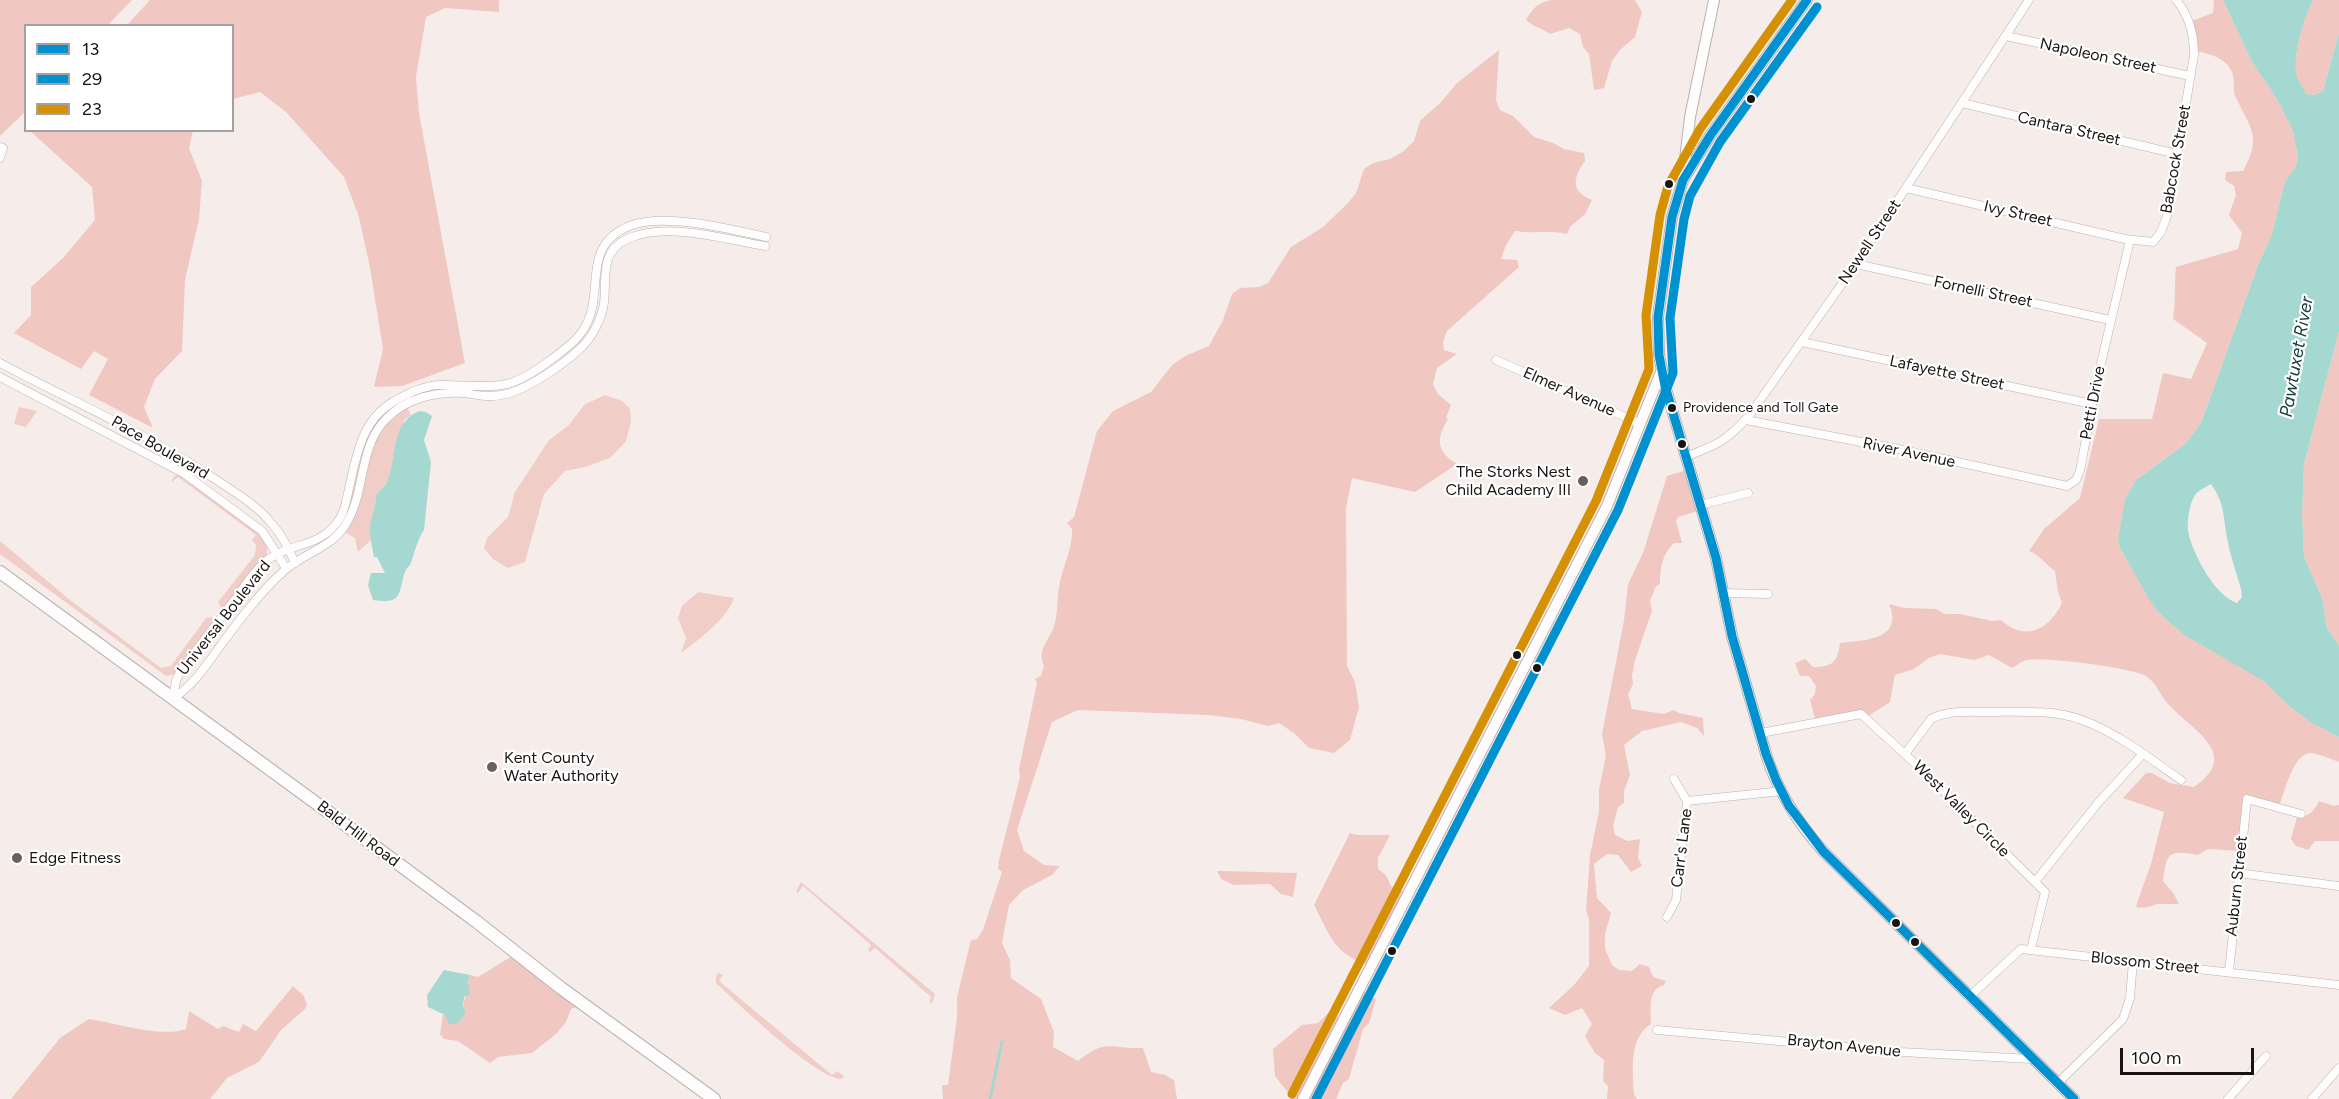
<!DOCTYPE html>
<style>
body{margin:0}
#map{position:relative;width:2339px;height:1099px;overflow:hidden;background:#f6edeb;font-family:Figtree,sans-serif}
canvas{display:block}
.legend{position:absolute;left:24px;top:24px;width:210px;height:108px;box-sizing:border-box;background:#fff;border:2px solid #a3a1a1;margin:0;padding:8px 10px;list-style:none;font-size:18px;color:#191413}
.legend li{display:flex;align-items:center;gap:12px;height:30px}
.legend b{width:30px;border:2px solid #a3a1a1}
.scale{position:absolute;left:2120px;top:1048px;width:134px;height:27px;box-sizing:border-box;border:3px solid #191413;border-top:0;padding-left:8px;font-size:18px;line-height:21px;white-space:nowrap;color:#191413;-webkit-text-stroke:4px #fff;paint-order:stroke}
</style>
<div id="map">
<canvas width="2339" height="1099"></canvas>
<ul class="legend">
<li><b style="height:8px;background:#0092d0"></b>13</li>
<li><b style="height:8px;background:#0092d0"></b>29</li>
<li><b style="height:8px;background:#d69003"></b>23</li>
</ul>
<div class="scale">100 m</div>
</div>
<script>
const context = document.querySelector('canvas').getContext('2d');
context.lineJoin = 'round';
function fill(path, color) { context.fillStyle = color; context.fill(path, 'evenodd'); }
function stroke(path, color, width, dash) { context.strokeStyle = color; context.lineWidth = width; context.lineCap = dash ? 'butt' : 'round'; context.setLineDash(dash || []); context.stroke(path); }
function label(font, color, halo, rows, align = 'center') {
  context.font = font + ' Figtree,sans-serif'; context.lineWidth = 4.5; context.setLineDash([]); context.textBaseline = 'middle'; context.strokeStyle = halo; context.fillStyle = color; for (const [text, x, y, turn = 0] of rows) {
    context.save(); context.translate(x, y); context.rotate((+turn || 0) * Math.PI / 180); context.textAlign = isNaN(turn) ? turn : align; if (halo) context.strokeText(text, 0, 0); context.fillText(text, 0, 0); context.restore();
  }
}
const green = new Path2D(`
 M605,395l17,6 8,8 1,13 -5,19 -16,17 -25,9 -20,4 -21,23 -19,68 -17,6 -15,-9 -9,-11 3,-10 21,-21 7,-25 34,-52 20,-15 15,-20z
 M398,403h7l6,12 -7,5 -15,60 -13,15c1,15 -6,29 -5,45l-13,12 -3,-14 -19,-11 26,-87 16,-25z
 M19,407l18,4 -11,16 -12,-3z
 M177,474l78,54 12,15v13l-42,52h-4l-3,-6 37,-47 1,-10 -4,-5 4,-5 -78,-58 -6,5v-3z
 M0,541l70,59 91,68 10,-2 35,-48 6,-1 2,4 -38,53 -10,2 -166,-122z
 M698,592l36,6c-6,20 -37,43 -53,55l5,-15 -8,-20 4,-12z
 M801,882l134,112 -3,10 -3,-2 2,-5 -56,-49 -5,4 -2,-2 3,-5 -68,-59 -5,7 -2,-2z
 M718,973l5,2 -4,6 113,94 5,-4 7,5 -2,3c-24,1 -105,-76 -126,-96v-7z`);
const forest = new Path2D(`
 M0,0h132l-24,25 -82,1 -1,86 -25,24z
 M150,0h349v12l-54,-4 -19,9 -10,60 3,36 46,250 -63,23 -28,1 9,-38 -13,-81 -11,-51 -15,-40 -58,-65 -26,-20 -27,7 -1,-73 -105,-1z
 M1552,0h83l7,12 -7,25 -15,13 -8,11 -8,27 -10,2 -5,-36 -6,-7 -3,-13 -11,-6 -19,6c-8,-6 -17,-7 -24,-14 7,-12 12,-18 26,-20z
 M2214,0h9l28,60 26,39 16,32 5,27 -3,10 -10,13 -13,53 -14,31 -57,158 -16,21 -49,36 -11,19 -7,39 1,8 30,52 11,16 24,21 80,45 24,25 22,17 29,15v25c-9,-3 -19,-8 -28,-9 -18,-1 -27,42 -33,56l-28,-8 -10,50 -32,-2 -10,6c-30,-5 -31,-3 -35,26l11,13 5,10h-22l-9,3 -10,1 -2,-2 15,-42 13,-52 -41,-14 23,-25h6l18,10 24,4c48,-33 -1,-56 -25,-82 -9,-9 -12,-22 -23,-29 -13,-8 -108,-21 -122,-15 -4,1 -8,5 -12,7l-23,-13 -15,5 -34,-6 -11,4 -15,11 -19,6 -5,27 -23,15 -52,2 -5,-19 5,-6 1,-8 -7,-10h-9l-5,-13 10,-4 8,8c19,0 25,-5 27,-24 25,-3 64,-3 49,-39l15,4 32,1 9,5h15l32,7 9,-1c24,22 48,10 61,-17l-4,-11 -3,-21c-10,-7 -15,-16 -26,-20l15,-22 36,-31 19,-79h53l11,-46 28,6 16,-36 -34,-24c3,-17 1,-34 3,-52l62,-18 4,-16 -13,-18 7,-20 -2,-9 -9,-6 1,-8 17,-1c19,-34 8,-42 -7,-73 -4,-7 -1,-16 -3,-23 -5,-17 -23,-21 -37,-24l-7,-29 24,-9z
 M2313,0h26v32l-16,59 -9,4 -9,-1c-2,-6 -6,-12 -8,-18 -5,-21 7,-58 16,-76z
 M1499,50l-3,50 4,10 13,6 21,21 19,6 11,6 20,4 1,8c-12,17 -15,30 7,39l-7,14 -15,13 -3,7c-18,-4 -34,0 -52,-3l-9,14 -5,14 16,1 2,7 -72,64 -4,11 1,8 13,4 -20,14 -4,16 5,10 13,11 -5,13 2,1c-13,22 -11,32 9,45l-42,28 -63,-14 -6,30 1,158 8,16 4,25 -9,33 -16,13 -25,-5 -15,-15 -15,-10 -11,3 -27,-7 -33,-4 -130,-5 -26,12 -35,108 7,21 20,14 16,1 -8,9 -29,15 -14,15 -7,38 8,17 1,18 30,21 13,33 -1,15 25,14c28,-23 32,-12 65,-13l8,24 14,3 9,5 3,19h-234l-1,-14h6l9,-68v-20l14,-57 6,-1 6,-9 19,-58 -4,-3 1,-9 21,-83 -1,-8 18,-86 -2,-4 6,-3 3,-10c-7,-15 4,-25 9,-37 5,-12 4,-29 6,-42 3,-19 14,-39 13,-58l-5,-6 7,-6 23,-86 16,-20 38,-19 21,-27 13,-9 24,-10 14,-26 9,-26 8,-6 19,-1 9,-4 23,-36 32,-20 24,-23 9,-11 8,-24 9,-6 17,-4 14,-8 10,-10 6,-20 22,-20 15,-18z
 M30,131h163l-4,17 13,33 -3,38 -14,61 -3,71 -27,28 -11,28 9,21 -64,-33 19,-36 -14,-8 -13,18 -67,-36 17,-18v-28l32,-29 32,-38 -3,-33z
 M2339,331v315l-12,-18 -5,-30 -18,-42 -2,-40 2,-52z
 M1687,470l11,41 -20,6 -2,4 6,22h-8c-12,12 -14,24 -14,41l-4,2 -6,15 2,10 -17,49 -3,16 1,8 -5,10 4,15 32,5 10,-4 5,3 24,5 1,18 -7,-8 -16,-6 -39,9 -18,14 6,30 -6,16v12l-6,4 -5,19 2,9 13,6 12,-2 -2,19 4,8 -11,6 -13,-17 -11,-1 -13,10 3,34 14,15 -6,21v15l7,16 7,5 13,1 8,-7 9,3 4,10 13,4 -2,4c-17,4 -13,25 -13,39 -23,14 -18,47 -17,71l3,4h-30l1,-13 -5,-5 1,-21 -9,-7 -10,-17 7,-12 -10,-16 -17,7 -16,-7 25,-23 15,-19v-47l-3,-8 4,-56 9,-44v-22l7,-33 -4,-22 22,-114 4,-36 15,-31 24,-77z
 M2319,801l15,5 5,-1v36h-24l-7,9 -12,-4 -5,-7 6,-22c11,1 18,-7 22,-16z
 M1350,833l7,2h33l-12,23v11l8,6 5,11 16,7 -37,73c-37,-13 -39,-29 -56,-61z
 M1217,871h5l75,2 -4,24 -12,-3 -11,-10 -36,1 -13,-6z
 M517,953l67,51 -13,5 -5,13 -10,12 -24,19 -34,4 -8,6 -32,-22 -14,-2 -4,-5 3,-20 17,7 6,-8 -3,-6 7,-32 8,2z
 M293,986l11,10 3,9 -2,4 -24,21 -22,32 -32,16 -17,21h-199l49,-61 29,-19c28,4 70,19 97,10l3,-18 29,18 5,-3 16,6 4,-8 13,7z
 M1359,989l17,10 -7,24 -6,6 -14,50 -6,4 -7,16h-43l-18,-23 -2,-27 29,-24 16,-2 13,-13 10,11z`);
const water = new Path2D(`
 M2223,0h90c-9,18 -21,56 -16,76 2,6 6,12 9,18l8,1 9,-4 16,-59v299l-35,133 -2,52 2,40 18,42 5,30 12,18v91l-29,-15 -22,-17 -24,-24 -80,-46 -24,-21 -11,-15 -30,-53 -1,-8 7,-39 11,-19 49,-36 16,-21 57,-158 14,-31 13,-53 10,-13 3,-10 -5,-27 -16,-32 -26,-39zM2211,484c14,20 12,31 16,54 3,17 9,34 14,51l1,8 -5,6c-22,-7 -45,-50 -49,-72 -1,-9 1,-24 5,-32 3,-8 11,-11 18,-15z
 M419,411l7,1 6,4 -8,24 7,22 -7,68c-7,10 -9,22 -14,35 -2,2 -4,4 -5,7 -7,21 -2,33 -32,28l-5,-15 3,-12h14l-8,-16h-3c-2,-10 -4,-20 -4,-29 1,-12 7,-21 6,-33 3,-4 8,-8 10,-11 13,-26 2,-59 33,-73z
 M444,970l26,5 -2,8 2,11 -6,3 -1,9 3,7c-5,7 -8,12 -17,11l-4,-9 -17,-8 -1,-12z`);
const stream = new Path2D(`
 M990,1099l12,-57`);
const street = new Path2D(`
 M2006,36l184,40
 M1962,103l215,51
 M0,147l3,1 -3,10
 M1906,188l219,51 28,3 8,-10 6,-16 27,-161c0,-19 -5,-40 -18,-55
 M1856,264l254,56
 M1802,342l290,62
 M1496,360l145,64
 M0,363c73,39 149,71 218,118 18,12 40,25 54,43 10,11 17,25 23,39
 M0,377l185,97 77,57 24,37
 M1746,420l152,29 169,37 9,-6 4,-9 15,-82 35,-149
 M1685,457c32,-12 44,-17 66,-44l105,-149 173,-264
 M1700,505l48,-12
 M1723,593l45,1
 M173,699l3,-18 5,-11c18,-23 35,-45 52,-68 10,-13 19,-29 31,-39 24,-22 57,-13 76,-45 5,-8 6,-17 8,-25 8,-34 12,-72 45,-91 13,-8 31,-16 46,-17 23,-1 46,4 68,-1 20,-5 49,-27 65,-41 44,-39 -1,-95 60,-118 35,-12 98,4 134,12
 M173,699c21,-15 30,-29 45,-50 20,-27 42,-57 67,-79 19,-17 48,-23 61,-46 20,-32 12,-77 40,-105 20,-21 51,-28 79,-26 12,2 24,5 36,2 25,-4 62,-30 81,-48 11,-11 20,-29 22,-44 3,-24 -5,-51 23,-64 40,-18 96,0 138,7
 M1761,733l100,-19 60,55 124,123 -14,57
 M1905,754l26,-35c16,-9 37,-7 55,-7 31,0 66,-3 96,8 36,13 68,39 99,60
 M1674,779l13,22
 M1687,801l95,-10
 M2238,873l101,13
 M2035,882l63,-79 44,-48
 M1667,917l9,-17 11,-99
 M2229,972l18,-173 54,15
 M1969,997l52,-48 318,36
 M1657,1030l244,22 130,7
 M2058,1083l65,-64 7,-21 3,-37
 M2228,1099l38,-43
 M2312,1099l27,-31`);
const secondary = new Path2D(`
 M1807,0l-97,136 -27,44 -11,37 -14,100 1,38 6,31 51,172 16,78 34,118c11,36 32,69 57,97l251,248
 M1683,177l7,-60 24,-117
 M1303,1099l304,-593 54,-134`);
const primary = new Path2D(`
 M0,572l331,242 146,108 84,66 153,111`);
const bus1 = new Path2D(`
 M1807,0l-97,136 -27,44 -11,37 -14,100 1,38 6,31 51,172 16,78 34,118 10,26 13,26 34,45 251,248`);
const bus2 = new Path2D(`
 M1316,1099l302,-589 55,-137 -3,-55 14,-99 6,-23 30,-54 97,-135`);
const bus3 = new Path2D(`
 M1292,1094l304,-593 53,-132 -3,-54 14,-100 8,-29 32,-57 92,-129`);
const markers = [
 [1751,99,5,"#191413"],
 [1669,184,5,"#191413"],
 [1672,408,5,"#191413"],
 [1682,444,5,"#191413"],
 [1583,481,6,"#66605f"],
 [1517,655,5,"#191413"],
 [1537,668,5,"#191413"],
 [492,767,6,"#66605f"],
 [17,858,6,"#66605f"],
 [1896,923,5,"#191413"],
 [1915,942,5,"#191413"],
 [1392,951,5,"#191413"]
];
const busNames = [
 ["Providence and Toll Gate",1683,408]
];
const streetNames = [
 ["Napoleon Street",2098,56,12],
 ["Cantara Street",2069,129,13],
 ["Babcock Street",2176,159,-80],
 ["Ivy Street",2018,214,13],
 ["Newell Street",1870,242,-56],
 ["Fornelli Street",1983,292,12],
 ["Lafayette Street",1947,373,12],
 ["Elmer Avenue",1569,392,24],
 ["Petti Drive",2093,403,-79],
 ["Pace Boulevard",160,448,30],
 ["River Avenue",1909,453,12],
 ["Universal Boulevard",224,618,-52],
 ["West Valley Circle",1961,809,45],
 ["Bald Hill Road",358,834,37],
 ["Carr's Lane",1682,848,-83],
 ["Auburn Street",2237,886,-84],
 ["Blossom Street",2145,963,6],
 ["Brayton Avenue",1844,1046,6]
];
const poiNames = [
 ["The Storks Nest",1571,472,"right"],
 ["Child Academy III",1571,490,"right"],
 ["Kent County",504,758],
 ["Water Authority",504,776],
 ["Edge Fitness",29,858]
];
const waterNames = [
 ["Pawtuxet River",2297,357,-80]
];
fill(green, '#f0cdc7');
fill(forest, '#f0c8c1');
fill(water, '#a4d8d0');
stroke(stream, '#a4d8d0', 3);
stroke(street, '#b8b2b0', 9);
stroke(secondary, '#b8b2b0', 12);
stroke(primary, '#b8b2b0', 14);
stroke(street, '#fefcfc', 8);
stroke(secondary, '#fefcfc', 10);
stroke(primary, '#fefcfc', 12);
stroke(bus1, '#0092d0', 9);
stroke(bus2, '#0092d0', 9);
stroke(bus3, '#d69003', 9);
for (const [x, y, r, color] of markers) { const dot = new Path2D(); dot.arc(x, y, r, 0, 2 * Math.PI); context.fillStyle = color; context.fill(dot); stroke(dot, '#fff', 2); }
label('14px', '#191413', '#fff', busNames, 'left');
label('16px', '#191413', '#fff', streetNames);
label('16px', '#191413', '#fff', poiNames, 'left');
label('italic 18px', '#1b403c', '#fff', waterNames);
</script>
